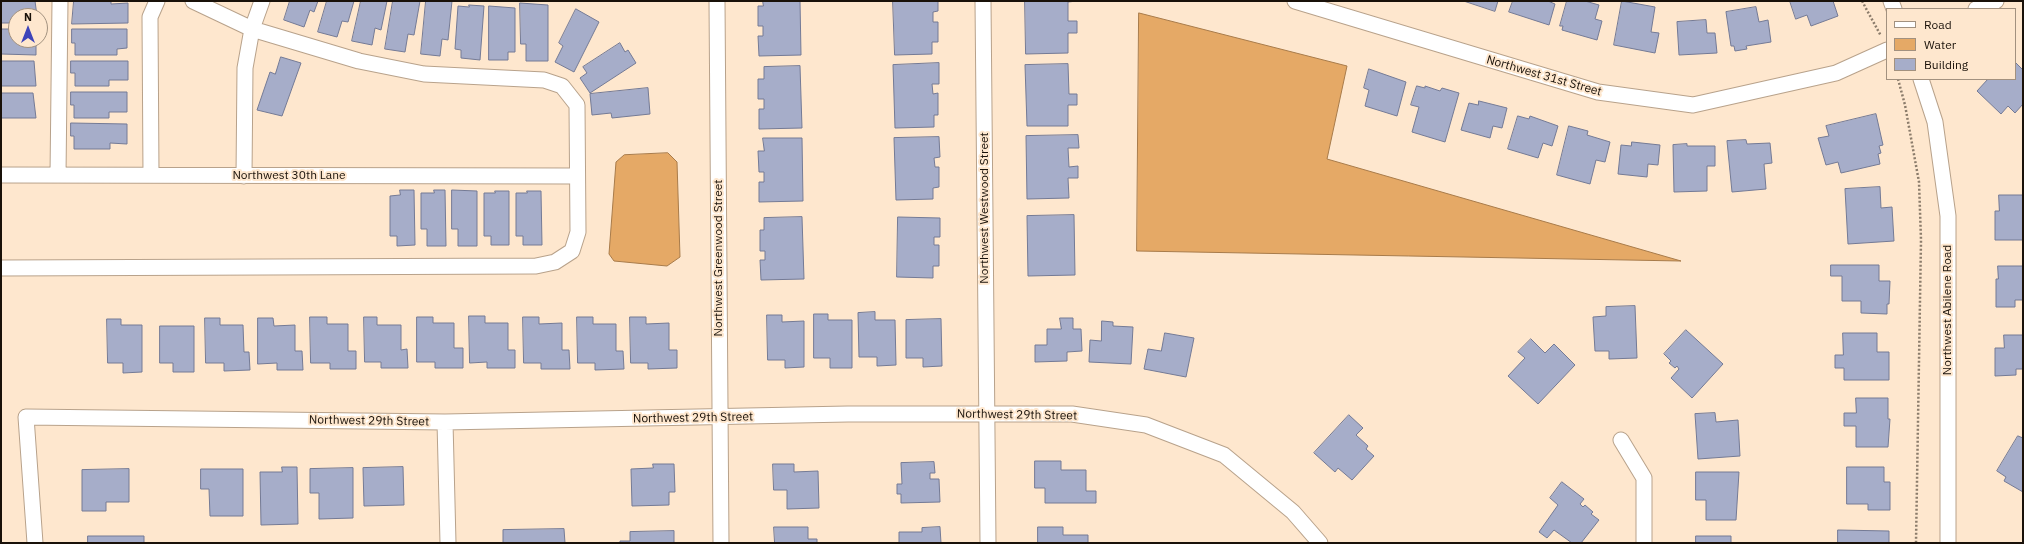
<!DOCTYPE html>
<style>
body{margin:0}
#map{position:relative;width:2024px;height:544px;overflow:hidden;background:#fee7ce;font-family:"IBM Plex Sans",sans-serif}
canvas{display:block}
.frame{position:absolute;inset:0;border:2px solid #191109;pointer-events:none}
.legend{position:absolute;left:1886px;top:8px;width:130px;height:72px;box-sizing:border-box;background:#fee7ce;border:1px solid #a2917f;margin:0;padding:5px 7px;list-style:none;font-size:12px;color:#191109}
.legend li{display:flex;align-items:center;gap:8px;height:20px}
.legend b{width:20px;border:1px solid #a2917f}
.north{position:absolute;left:8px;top:8px;width:40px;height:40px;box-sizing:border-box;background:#fee7ce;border:1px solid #a2917f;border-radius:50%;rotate:0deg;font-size:11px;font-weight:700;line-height:16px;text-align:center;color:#191109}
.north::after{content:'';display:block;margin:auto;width:14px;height:18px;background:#3e44b9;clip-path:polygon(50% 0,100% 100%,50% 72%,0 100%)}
</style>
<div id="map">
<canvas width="2024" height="544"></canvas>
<div class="frame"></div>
<ul class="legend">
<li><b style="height:5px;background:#fff"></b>Road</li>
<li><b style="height:11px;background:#e5a966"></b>Water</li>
<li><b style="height:11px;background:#a6adc9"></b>Building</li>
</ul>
<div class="north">N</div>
</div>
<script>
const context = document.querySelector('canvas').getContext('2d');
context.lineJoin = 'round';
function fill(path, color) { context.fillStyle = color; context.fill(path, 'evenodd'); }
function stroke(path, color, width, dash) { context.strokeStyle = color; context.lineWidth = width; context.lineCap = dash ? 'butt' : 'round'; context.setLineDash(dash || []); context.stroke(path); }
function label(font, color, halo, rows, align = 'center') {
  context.font = font + ' "IBM Plex Sans",sans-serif'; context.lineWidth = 4; context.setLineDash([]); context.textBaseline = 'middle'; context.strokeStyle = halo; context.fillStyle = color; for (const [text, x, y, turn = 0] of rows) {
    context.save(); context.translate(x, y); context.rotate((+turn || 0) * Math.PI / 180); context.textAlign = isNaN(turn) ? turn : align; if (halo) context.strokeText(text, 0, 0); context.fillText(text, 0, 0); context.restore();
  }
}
const water = new Path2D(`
 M1139,13l208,53 -20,93 354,102 -544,-10z
 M668,153l9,9 3,95 -13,9 -53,-5 -5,-7 7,-92 8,-7z`);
const building = new Path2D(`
 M1,1h34l2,15h-21v7h-15z
 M74,1h37v3l17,-1v20l-56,1z
 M290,1h28l-4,11 -4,-2 -6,17 -20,-7z
 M327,1h27l-6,21 -6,-1 -5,16 -19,-5z
 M361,1h26l-6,29 -6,-2 -3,17 -20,-4z
 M393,1h27l-6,34 -6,-1 -3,18 -20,-3z
 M426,1h26l-4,39 -6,-1 -2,17 -19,-2z
 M763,1h37l1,54 -42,1 -1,-20h5v-10h-5v-20h5z
 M893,1h45v10l-5,1v10h5v20h-6v12l-37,1z
 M1025,1h52l-9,1v19h9v12h-9v20l-42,1z
 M1464,1h34l-3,10z
 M1513,1h35l7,3 -6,21 -40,-13z
 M1567,1h18l14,4 -4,14 7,2 -5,19 -35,-10 1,-4h-3z
 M1622,1l33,6 -4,25 8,1 -4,20 -41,-8z
 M1790,1h43l5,15 -27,10 -4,-11 -11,4z
 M520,3l28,2v56h-22v-17h-5z
 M469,5l15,1 -4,54 -19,-2v-8l-6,-1 3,-43 11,1z
 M489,6l26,2v44h-7v8h-19z
 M1756,7l3,15 9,-2 3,22 -25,4 1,3 -12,2 -1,-5h-3l-5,-34z
 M576,9l23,13 -25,50 -19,-10 8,-16 -4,-3z
 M1706,20l1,13h8l2,20 -38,2 -2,-33z
 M1,29h15v11h18v2h2v13l-35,-1z
 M72,29h55v19l-10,1v6h-42v-12h-3z
 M620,43l5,9 3,-2 8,13 -46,30 -10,-15 7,-5 -4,-6z
 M281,57l20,6 -19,53 -25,-6 13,-38 5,2z
 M1,61h33l2,25h-35z
 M71,61h57v19h-19v6h-34v-13h-4z
 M2015,62l8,8v34l-8,9 -7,-7 -7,8 -24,-23 11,-12h27z
 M939,63v21h-7l1,10 5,-1v22h-4v12l-39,1 -2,-63z
 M1068,64l1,30h8v11h-9v21h-41l-2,-61z
 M800,66l2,62 -43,1v-20h5v-10h-6v-20h6v-12z
 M1369,69l37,13 -9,34 -32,-10 4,-16 -5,-2z
 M1417,86l8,2v-2l15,5 2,-3 17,5 -14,49 -33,-10 7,-25 -8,-2z
 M648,88l2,26 -38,4 -1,-5 -19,2 -2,-21z
 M71,92h56v20h-18v6h-35v-13h-3z
 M1,93h32l3,25h-35z
 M1479,101l28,7 -5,20 -9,-2 -3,12 -29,-8 8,-27 9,2z
 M1876,114l7,31 -4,1 2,7 -3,1 2,10 -39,9 -3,-11 -12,3 -8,-27 11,-2 -3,-10z
 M1518,116l11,3 1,-3 28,10 -6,20 -9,-3 -5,15 -30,-9z
 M71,123l56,1v20l-17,-1v6h-36v-13h-3z
 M1569,126l19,5 -1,4 23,7 -5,20 -9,-2 -6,24 -33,-9z
 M1078,135l1,13h-11l1,19 9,-1v12h-10l1,20 -42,1 -1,-63z
 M939,137l1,20 -6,1 1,9h4v20l-6,1v11l-37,1 -2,-62z
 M763,138h39l1,63 -44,1v-20h5v-10h-5l-1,-21h6z
 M1746,140l1,4 23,-1 2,20 -8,1 2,25 -34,3 -5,-51z
 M1632,142l28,3 -2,20 -10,-1 -1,13 -29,-3 3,-29 10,1z
 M1687,144v2h28v20h-8v25l-33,1 -1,-47z
 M1880,187l1,21 11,-1 2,34 -46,3 -3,-55z
 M400,190h14l1,55 -18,1v-10h-7v-40l10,-1z
 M434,190h11l1,56h-19v-17h-6v-36h13z
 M452,190l25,1v55h-19v-17h-6z
 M495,191h14v54h-18v-9h-7v-43h11z
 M527,191h14l1,54h-19v-9h-7v-43h11z
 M1999,195h24v45h-28v-29h4z
 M1074,215l1,60 -47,1 -1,-60z
 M802,217l2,62 -43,1 -1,-20h5v-9h-5v-21h4v-12z
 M898,217l42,1v19h-6v8h5v21h-6v12l-36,-1z
 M1831,265h48v16h11l-1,23h-2v10l-26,-1v-12h-19v-25h-11z
 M1998,266h25v34h-8v7h-19v-28h2z
 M1635,306l2,52 -28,1v-8h-14l-2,-34 13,-1v-9z
 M875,312v8h20l1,45 -19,1v-9h-18l-1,-44z
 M814,314h14v6h24v48h-22v-10h-16z
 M767,315h15v7l22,-1v46l-19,1v-8h-17z
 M469,316h16v7h23v27h7v18h-28v-6l-17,1z
 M310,317h17v7h21v27h8v18h-26v-6h-19z
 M364,317h13v8h24v25l6,-1 1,19h-27v-6h-16z
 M417,317h16v6h21v25h9v20h-28v-6h-18z
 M523,317h16v7l23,-1v27h7l1,19h-29v-6h-17z
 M577,317h16v7h23v27h7l1,18 -29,1v-7h-17z
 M630,317h16v7l23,-1v27h8v18l-29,1v-6h-17z
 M205,318h15v7h23l1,27h5l1,18 -26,1v-8h-18z
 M258,318h15l1,8 21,-1v26h7l1,19h-26v-7l-19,1z
 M1060,318h13v11h8l1,22 -15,1v9l-32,1v-17h12v-16h14z
 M107,319h14v6h21v47l-19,1v-10h-15z
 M941,319l1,47 -19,1v-9h-17v-38z
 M1102,321l11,1v4l20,1 -2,37 -42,-2 1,-22 11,1z
 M160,326h34v46h-21v-9h-13z
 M1686,330l37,34 -31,34 -21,-20 8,-9 -2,-3 -2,2 -6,-5 2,-2 -7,-7z
 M1165,333l29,5 -8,39 -42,-8 4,-20 13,2z
 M1843,333h34v19h12v28h-45v-12h-9v-13h8z
 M2004,335h19v34h-7v6l-21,1v-28h9z
 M1531,339l14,14 9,-9 21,21 -37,39 -30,-28 17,-18 -7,-6z
 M1856,398h32v21h2l-2,28h-32v-21h-12v-13h12z
 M1715,413l1,9 22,-2 2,36 -42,3 -3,-45z
 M1349,415l14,13 -7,7 12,11 -2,3 8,7 -22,24 -14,-12 -3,4 -21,-19z
 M2018,436l5,2v54l-19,-11 2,-4 -9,-6z
 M1035,461h26v9h25v21h10v12h-51v-15h-10z
 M934,462l1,11h-5v6h9l1,23 -39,1v-9h-4v-10h5l-1,-21z
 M653,464h21l1,28h-6v13l-37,1 -1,-37 22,-1z
 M773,464h21v8l24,-1 1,37 -32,1v-19h-13z
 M282,467h15l1,57 -37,1 -1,-53h22z
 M403,467l1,38 -40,1 -1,-38z
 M1847,467h37v15h6v28h-22v-6h-21z
 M353,468v50l-34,1v-26h-9v-24z
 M129,469v33h-23v9h-24v-41z
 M201,469h42v47h-33l-1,-27h-8z
 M1696,472h43l-3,48h-30v-20h-10z
 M1562,482l22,17 -4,5 3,3 2,-2 8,7 -2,2 8,6 -18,23h-9l-18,-13 -7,8 -8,-6 19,-27 -8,-7z
 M774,527h34v12h9v4h-42z
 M940,527l1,16h-42v-11h23v-4z
 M1038,527h25v8h25v8h-50z
 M564,529l1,14h-62v-13z
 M1838,530l51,1v12h-51z
 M674,531v12h-54v-2h10v-9z
 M88,536h56v7h-56z
 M1696,536h35v7h-35z`);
const path = new Path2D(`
 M1862,1l19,35
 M1898,79l7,26 14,77 2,58 -5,303`);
const minor = new Path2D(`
 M717,1l4,542
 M983,1l5,542
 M1295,1l303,91 95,13 143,-32 51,-23
 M1891,1l3,8
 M1976,9l20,-8
 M1921,79l14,43 13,94v327
 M1,175l576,1
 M58,175l2,-174
 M151,175l-1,-158 7,-16
 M244,176l1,-108 7,-39 10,-28
 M1,268l535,-2 19,-4 17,-11 6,-19 -1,-127 -15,-19 -18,-6 -120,-6 -65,-13 -107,-32 -59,-28
 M445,422l3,121
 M1621,440l23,38v65
 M35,543l-9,-126 419,5 403,-8h224l74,11 78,30 69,57 27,31`);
const streetNames = [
 ["Northwest 31st Street",1544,76,16],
 ["Northwest 30th Lane",289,176],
 ["Northwest Westwood Street",985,208,-90],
 ["Northwest Greenwood Street",719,258,-90],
 ["Northwest Abilene Road",1948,310,-90],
 ["Northwest 29th Street",1017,415,1],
 ["Northwest 29th Street",693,418,-1],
 ["Northwest 29th Street",369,421,1]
];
fill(water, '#e5a966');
stroke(water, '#a87b4a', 1);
fill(building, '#a6adc9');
stroke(building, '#747a95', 1);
stroke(minor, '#b8a28b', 17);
stroke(path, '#8b7c6b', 2.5, [2, 2]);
stroke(minor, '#fff', 15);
label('12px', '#191109', '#fee7ce', streetNames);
</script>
